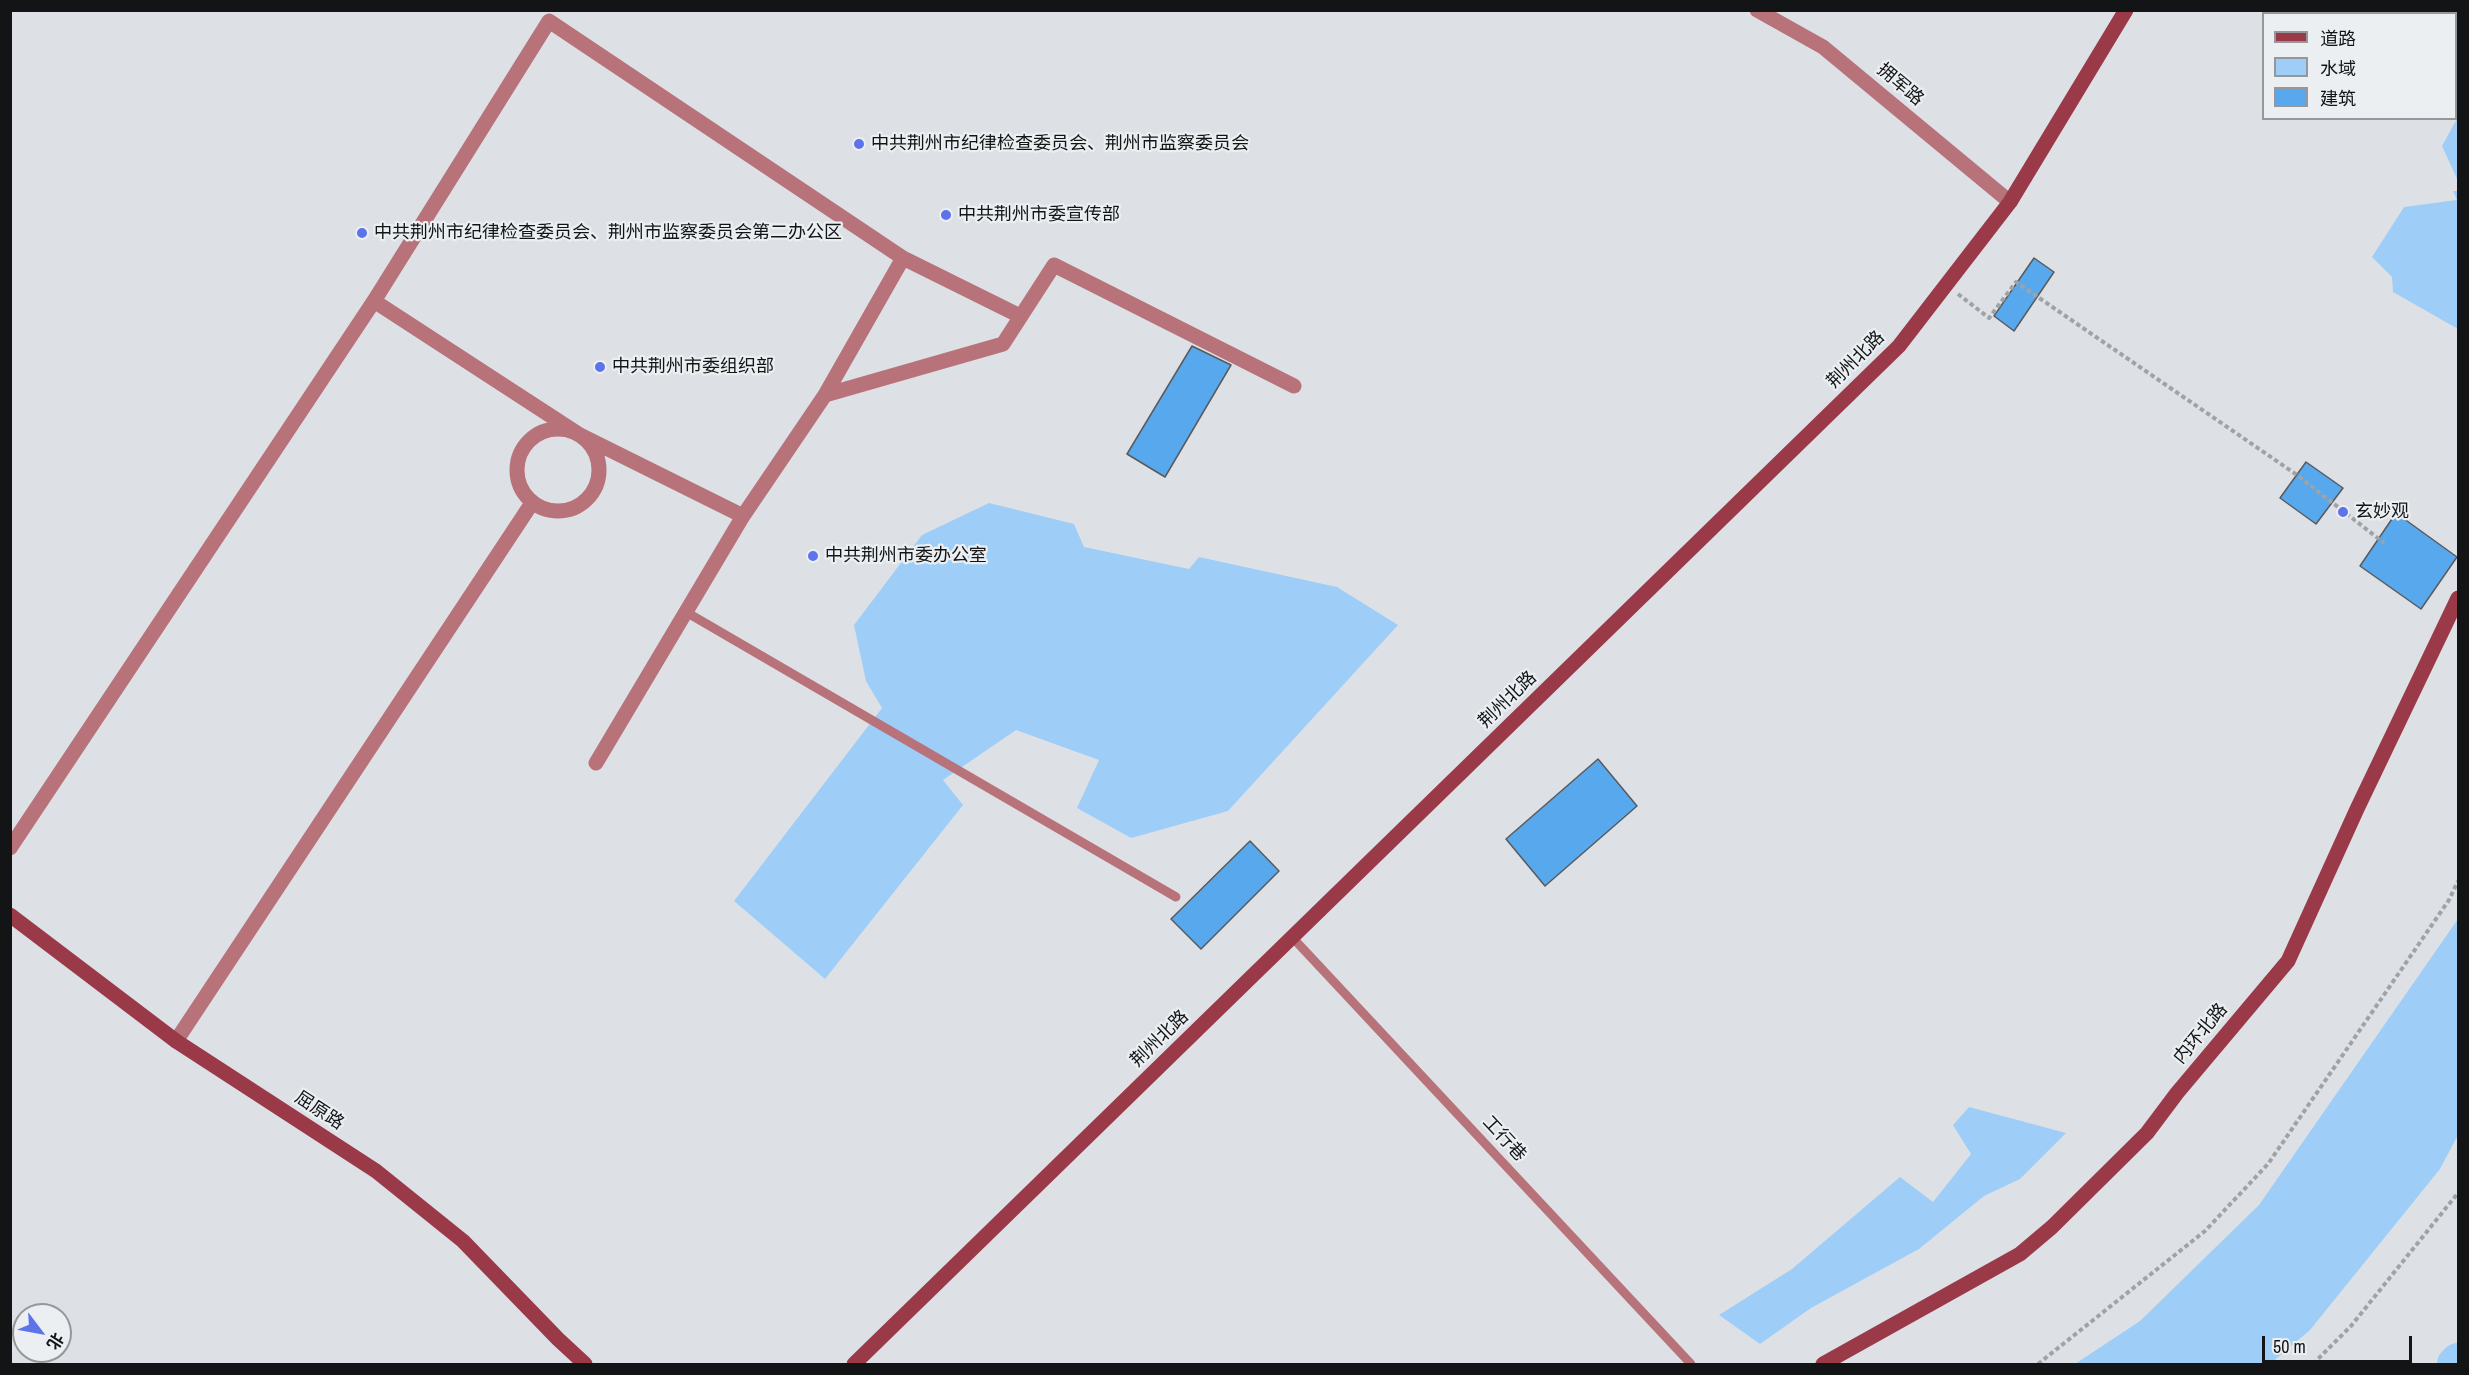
<!DOCTYPE html>
<meta charset="utf-8">
<style>
body{margin:0}
#map{position:relative;width:2469px;height:1375px;overflow:hidden;background:#dde1e5;font-family:"Archivo Narrow","Noto Sans SC",sans-serif}
canvas{display:block}
.frame{position:absolute;inset:0;border:12px solid #131415;pointer-events:none}
.legend{position:absolute;left:2262px;top:12px;width:195px;height:108px;box-sizing:border-box;background:#ebeff2;border:2px solid #95979a;margin:0;padding:8px 10px;list-style:none;font-size:18px;color:#131415}
.legend li{display:flex;align-items:center;gap:12px;height:30px}
.legend b{width:30px;border:2px solid #95979a}
.north{position:absolute;left:12px;top:1303px;width:60px;height:60px;box-sizing:border-box;background:#ebeff2;border:2px solid #95979a;border-radius:50%;rotate:122deg;font-size:16px;font-weight:700;line-height:24px;text-align:center;color:#131415}
.north::after{content:'';display:block;margin:auto;width:21px;height:27px;background:#5c73ea;clip-path:polygon(50% 0,100% 100%,50% 72%,0 100%)}
.scale{position:absolute;left:2262px;top:1336px;width:150px;height:27px;box-sizing:border-box;border:3px solid #131415;border-top:0;padding-left:8px;font-size:18px;line-height:21px;white-space:nowrap;color:#131415;-webkit-text-stroke:4px #ebeff2;paint-order:stroke}
</style>
<div id="map">
<canvas width="2469" height="1375"></canvas>
<div class="frame"></div>
<ul class="legend">
<li><b style="height:8px;background:#9a3a49"></b>道路</li>
<li><b style="height:16px;background:#9ecef8"></b>水域</li>
<li><b style="height:16px;background:#57a8ed"></b>建筑</li>
</ul>
<div class="north">北</div>
<div class="scale">50 m</div>
</div>
<script>
const context = document.querySelector('canvas').getContext('2d');
context.lineJoin = 'round';
function fill(path, color) { context.fillStyle = color; context.fill(path, 'evenodd'); }
function stroke(path, color, width, dash) { context.strokeStyle = color; context.lineWidth = width; context.lineCap = dash ? 'butt' : 'round'; context.setLineDash(dash || []); context.stroke(path); }
function label(font, color, halo, rows, align = 'center') {
  context.font = font + ' "Archivo Narrow","Noto Sans SC",sans-serif'; context.lineWidth = 4.5; context.setLineDash([]); context.textBaseline = 'middle'; context.strokeStyle = halo; context.fillStyle = color; for (const [text, x, y, turn = 0] of rows) {
    context.save(); context.translate(x, y); context.rotate((+turn || 0) * Math.PI / 180); context.textAlign = isNaN(turn) ? turn : align; if (halo) context.strokeText(text, 0, 0); context.fillText(text, 0, 0); context.restore();
  }
}
const water = new Path2D(`
 M2458,117v64l-16,-35z
 M2453,191h5v138l-65,-37 -1,-15 -20,-20 32,-50 53,-7z
 M989,503l85,21 10,23 105,22 10,-12 138,30 61,38 -170,186 -97,27 -54,-30 22,-48 -83,-30 -73,50 20,25 -138,174 -91,-78 148,-193 -16,-27 -12,-56 68,-90z
 M2458,919v216l-18,34 -130,161 -40,34h-195l65,-43 119,-116z
 M1969,1107l97,26 -46,46 -36,17 -65,53 -108,59 -51,36 -41,-29 73,-46 108,-92 33,25 38,-48 -18,-29z`);
const river = new Path2D(`
 M2455,1364l3,-3`);
const building = new Path2D(`
 M2034,258l20,14 -40,59 -20,-15z
 M1192,346l39,19 -66,112 -38,-23z
 M2306,462l37,26 -27,36 -36,-26z
 M2396,513l61,44 -36,52 -61,-43z
 M1598,759l39,47 -92,80 -39,-47z
 M1250,841l29,30 -78,78 -30,-30z`);
const path = new Path2D(`
 M2415,10v1
 M2433,10l5,4
 M2456,24l2,-1
 M1958,294l31,24 27,-36 281,193 87,68
 M2038,1364l167,-133 63,-67 181,-264 9,-19
 M2313,1364l38,-38 107,-133`);
const lane = new Path2D(`
 M686,612l490,285
 M1292,937l399,427`);
const street = new Path2D(`
 M1757,10l66,37 187,155
 M903,258l117,58
 M374,301l206,134 163,81
 M825,395l178,-51 51,-79 240,121
 M517 470a41 41 0 1 1 82 0a41 41 0 1 1-82 0Z
 M10,848l364,-547 175,-280 354,237 -78,137 -82,121 -147,247
 M176,1041l356,-538`);
const secondary = new Path2D(`
 M10,915l166,126 200,130 87,70 95,98 27,25
 M854,1364l1045,-1018 111,-144 116,-192
 M1823,1364l197,-110 32,-27 95,-94 30,-40 111,-132 69,-152 101,-211`);
const markers = [
 [859,144,6,"#5c73ea"],
 [946,215,6,"#5c73ea"],
 [362,233,6,"#5c73ea"],
 [600,367,6,"#5c73ea"],
 [2343,512,6,"#5c73ea"],
 [813,556,6,"#5c73ea"]
];
const streetNames = [
 ["拥军路",1900,85,40],
 ["荆州北路",1856,360,-45],
 ["荆州北路",1508,700,-44],
 ["内环北路",2201,1034,-50],
 ["荆州北路",1160,1039,-44],
 ["屈原路",319,1111,33],
 ["工行巷",1504,1139,47]
];
const poiNames = [
 ["中共荆州市纪律检查委员会、荆州市监察委员会",871,144],
 ["中共荆州市委宣传部",958,215],
 ["中共荆州市纪律检查委员会、荆州市监察委员会第二办公区",374,233],
 ["中共荆州市委组织部",612,367],
 ["玄妙观",2355,512],
 ["中共荆州市委办公室",825,556]
];
fill(water, '#9ecef8');
stroke(river, '#9ecef8', 36);
fill(building, '#57a8ed');
stroke(building, '#575a5e', 1.5);
stroke(path, '#a0a3a6', 4, [4.5, 3]);
stroke(lane, '#b77379', 9);
stroke(street, '#b77379', 15);
stroke(secondary, '#9a3a49', 15);
for (const [x, y, r, color] of markers) { const dot = new Path2D(); dot.arc(x, y, r, 0, 2 * Math.PI); context.fillStyle = color; context.fill(dot); stroke(dot, '#ebeff2', 2); }
label('18px', '#131415', '#ebeff2', streetNames);
label('18px', '#131415', '#ebeff2', poiNames, 'left');
</script>
